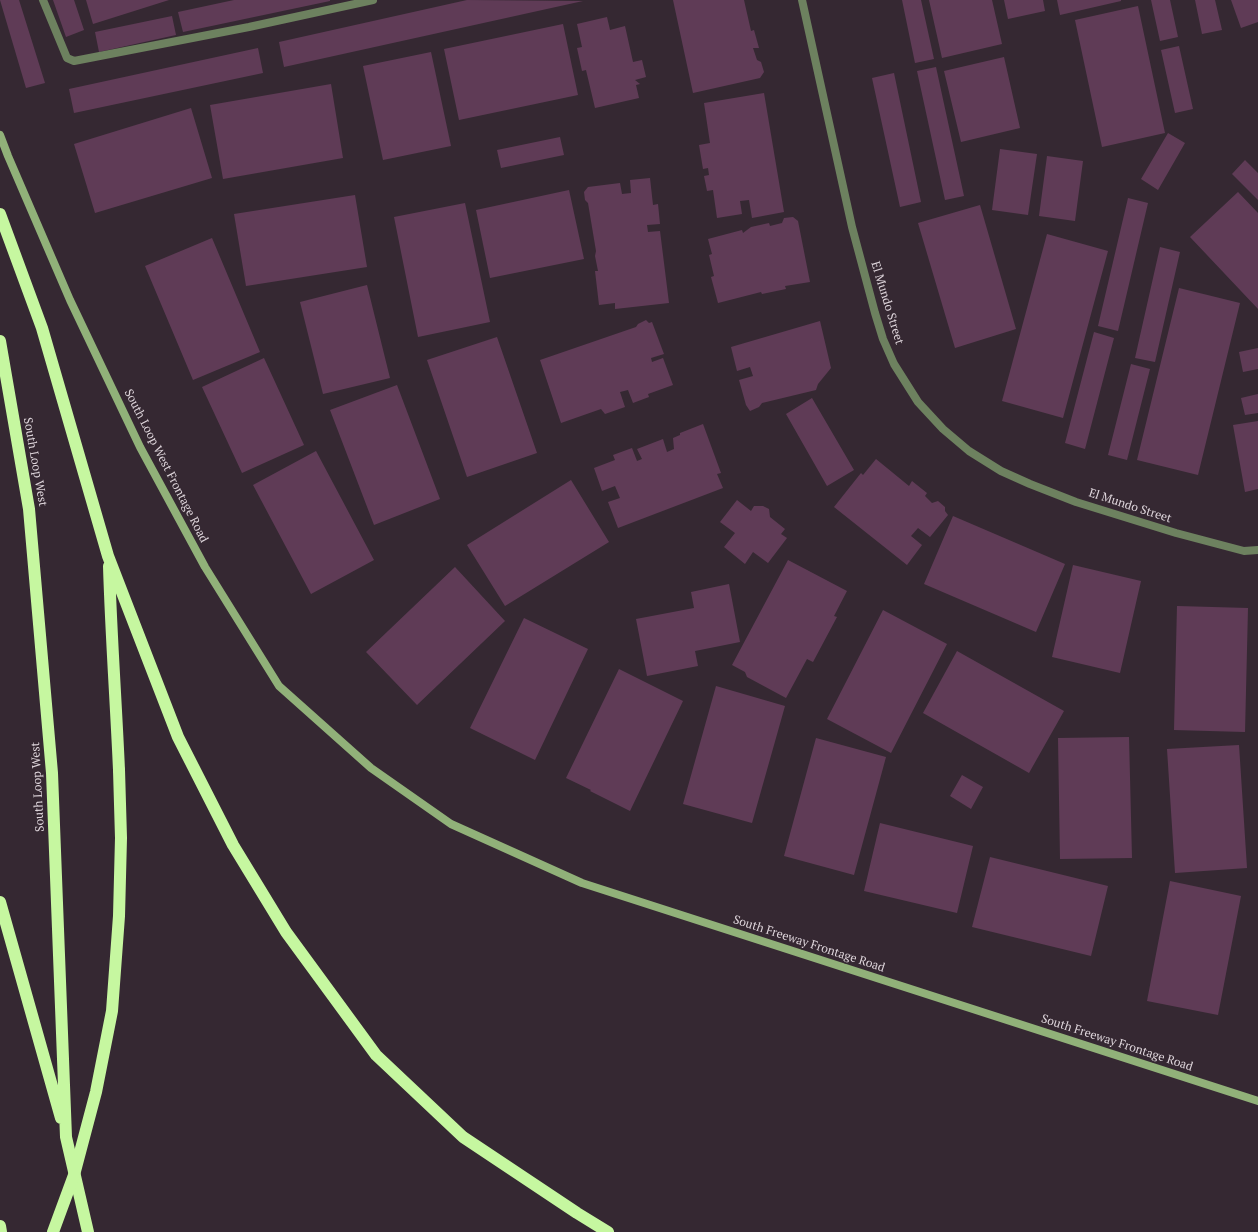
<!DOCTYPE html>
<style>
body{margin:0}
canvas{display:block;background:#352832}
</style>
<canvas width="1258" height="1232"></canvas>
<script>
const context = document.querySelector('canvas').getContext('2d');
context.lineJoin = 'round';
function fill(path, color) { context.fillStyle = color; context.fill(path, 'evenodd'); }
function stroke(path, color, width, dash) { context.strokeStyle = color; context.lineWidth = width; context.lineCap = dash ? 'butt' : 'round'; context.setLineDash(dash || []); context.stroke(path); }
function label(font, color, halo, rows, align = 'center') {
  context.font = font + ' "PT Serif",serif'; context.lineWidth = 3; context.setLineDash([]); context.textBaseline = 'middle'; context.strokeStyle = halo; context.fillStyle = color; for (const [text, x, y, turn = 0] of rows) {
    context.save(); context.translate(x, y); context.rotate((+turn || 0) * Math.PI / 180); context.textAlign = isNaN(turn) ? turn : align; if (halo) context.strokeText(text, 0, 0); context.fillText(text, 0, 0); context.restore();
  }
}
const building = new Path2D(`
 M0,0h19l26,83 -19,5z
 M53,0h21l10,30 -18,7z
 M86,0h83l-76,24z
 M234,0h96v1l-147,31 -5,-20z
 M467,0l116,1 -299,66 -5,-25z
 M673,0h71l7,31 3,-1 5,18h-6l4,12 4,2 3,10 -4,6 -67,15z
 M902,0h19l13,59 -19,4z
 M929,0h63l10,44 -60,14z
 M1004,0h39l2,11 -37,8z
 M1057,0h64v1l-61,14z
 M1151,0h19l8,37 -18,4z
 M1195,0h20l7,30 -20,4z
 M1231,0h27v22l-17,6z
 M1138,6l27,127 -63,14 -27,-127z
 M172,16l4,19 -77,17 -4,-20z
 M607,17l3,13 15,-4 8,36 9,-2 4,17 -11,3 5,4 -4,1 3,13 -44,10 -9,-38 -4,1 -5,-23 5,-1 -5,-23z
 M563,24l15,71 -119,25 -15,-71z
 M1179,46l14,63 -18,4 -14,-63z
 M258,48l5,25 -189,40 -5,-24z
 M431,52l20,94 -68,14 -20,-94z
 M1004,57l16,71 -59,14 -17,-71z
 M936,67l28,129 -19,4 -28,-129z
 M894,73l27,129 -21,5 -28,-129z
 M331,84l12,74 -120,21 -13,-74z
 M764,93l20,119 -32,6 -3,-18 -9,1 2,13 -25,4 -4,-28 -6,1 -3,-15 5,-1 -1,-7 -5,1 -4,-24 11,-2 -6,-40z
 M191,108l21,70 -117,35 -21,-69z
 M1168,133l17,10 -27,47 -17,-11z
 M560,137l4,18 -63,13 -4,-18z
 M1000,149l37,5 -9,61 -36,-5z
 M1047,156l36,5 -8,60 -36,-5z
 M1245,160l13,13v27l-26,-26z
 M650,178l3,27 5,-1 2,20 -13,1 1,7 12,-1 9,72 -54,6v-6l-16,2 -4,-34h3l-3,-15 1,-5 -8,-48 -3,-3 -1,-8 4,-5 32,-4 2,11 9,-1 -1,-13z
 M569,190l15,69 -94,19 -14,-68z
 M1238,192l20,21v96l-68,-72z
 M355,195l12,72 -121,19 -12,-72z
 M1128,198l20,5 -30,128 -20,-5z
 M465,203l25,119 -72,15 -24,-120z
 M980,205l36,124 -61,19 -37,-125z
 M793,217l5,4 12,61 -25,4 1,3 -24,5 -1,-2 -43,11 -7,-26 3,-1 -5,-21 3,-1 -4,-15 34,-9 1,3 8,-6 18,-4 1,3 12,-3 2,-5z
 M1047,234l61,17 -45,167 -61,-17z
 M212,238l48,114 -67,28 -48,-114z
 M1160,247l20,5 -25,110 -20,-4z
 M367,285l23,93 -67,16 -23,-92z
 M1179,288l61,15 -42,172 -61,-15z
 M646,320l3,3 3,-1 12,32 -13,4 1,4 11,-4 10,27 -25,9 1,3 -16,6 -5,-13 -8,2 5,15 -20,7 -4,-5 -40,14 -21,-63 96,-33 2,-3z
 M820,321l11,47 -13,16 -2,6 -54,13 -3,4 -9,4 -4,-6 -7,-25 14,-4 -3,-9 -13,4 -6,-24z
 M1094,332l20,6 -29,111 -20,-6z
 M497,337l40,116 -70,24 -40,-117z
 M1258,348v21l-15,3 -4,-20z
 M264,358l40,87 -62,28 -40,-86z
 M1131,364l19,5 -23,91 -19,-5z
 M397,385l43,114 -66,26 -44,-115z
 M1258,394v19l-13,2 -4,-17z
 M812,398l42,72 -27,16 -41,-72z
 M1258,421v68l-13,3 -12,-67z
 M703,424l18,49 -4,1 6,14 -105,40 -10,-26 12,-4 -5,-12 -13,5 -8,-23 21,-8 -2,-5 19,-7 5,13 5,-2 -5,-10 26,-10 4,13 7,-3 -1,-11 7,-3v-2z
 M316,451l58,109 -63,34 -58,-109z
 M876,459l33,27 3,-5 15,12 -2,3 7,7 6,-2 7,6v4l3,4 -18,22 -12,-9 -7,8 11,9 -15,20 -73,-58 27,-34 2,2z
 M571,480l38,62 -104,64 -38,-61z
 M737,500l14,11 3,-5h9l6,3 1,8 15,12 -4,5 6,4 -19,25 -15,-11 -8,12 -21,-17 11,-14 -15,-11z
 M953,516l112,48 -29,68 -112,-48z
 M788,560l59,31 -13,25 3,1 -24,45 -6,-3 -21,39 -39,-21 -2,-5 -13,-7z
 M1073,565l68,16 -21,92 -68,-16z
 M455,567l50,54 -88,84 -51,-53z
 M729,584l11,58 -45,9 3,15 -51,10 -11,-57 58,-11 -3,-16z
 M1177,606l71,2 -3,124 -71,-2z
 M883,610l64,34 -56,109 -64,-34z
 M524,618l64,31 -53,111 -65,-32z
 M957,651l107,60 -35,62 -106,-60z
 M619,669l64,32 -53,110 -40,-20 1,-1 -25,-12z
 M716,686l69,20 -33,117 -69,-19z
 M1129,737l3,121 -72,1 -2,-121z
 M816,738l70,19 -32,118 -70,-19z
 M1239,745l8,123 -72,5 -8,-124z
 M962,775l21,12 -12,22 -21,-13z
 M880,823l93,23 -16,67 -93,-22z
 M990,857l118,29 -17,70 -119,-29z
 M1170,881l71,15 -23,119 -71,-14z`);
const lane = new Path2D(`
 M43,0l24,58 7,3 175,-34 124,-27`);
const street = new Path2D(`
 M802,0l50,227 23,86 8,26 11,25 24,38 25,27 26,22 32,20 29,13 46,18 100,31 68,18 14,-1`);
const secondary = new Path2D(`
 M0,135l8,21 62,144 70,147 65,120 74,119 92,82 80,56 131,59 676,218`);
const highway = new Path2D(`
 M0,214l42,114 66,228 70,181 55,108 53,87 90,123 87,82 114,76 31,19
 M0,341l29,168 23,264 14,364 22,95
 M109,566c2,68 7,136 10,204
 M0,902l61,216
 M0,1226l1,6`);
const highwayBridge = new Path2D(`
 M53,1232l21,-57 22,-83 16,-81 7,-95 2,-78 -2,-68`);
const streetNames = [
 ["El Mundo Street",887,303,73],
 ["South Loop West",35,462,80],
 ["South Loop West Frontage Road",166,466,63],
 ["El Mundo Street",1130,506,18],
 ["South Loop West",38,787,-93],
 ["South Freeway Frontage Road",809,944,18],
 ["South Freeway Frontage Road",1117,1043,18]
];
fill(building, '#5f3b56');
stroke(lane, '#6d815f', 8);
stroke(street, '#6d815f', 8);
stroke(secondary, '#91b179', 8);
stroke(highway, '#c6f7a0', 12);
stroke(highwayBridge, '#c6f7a0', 12);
label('12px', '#ded5db', '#352832', streetNames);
</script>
